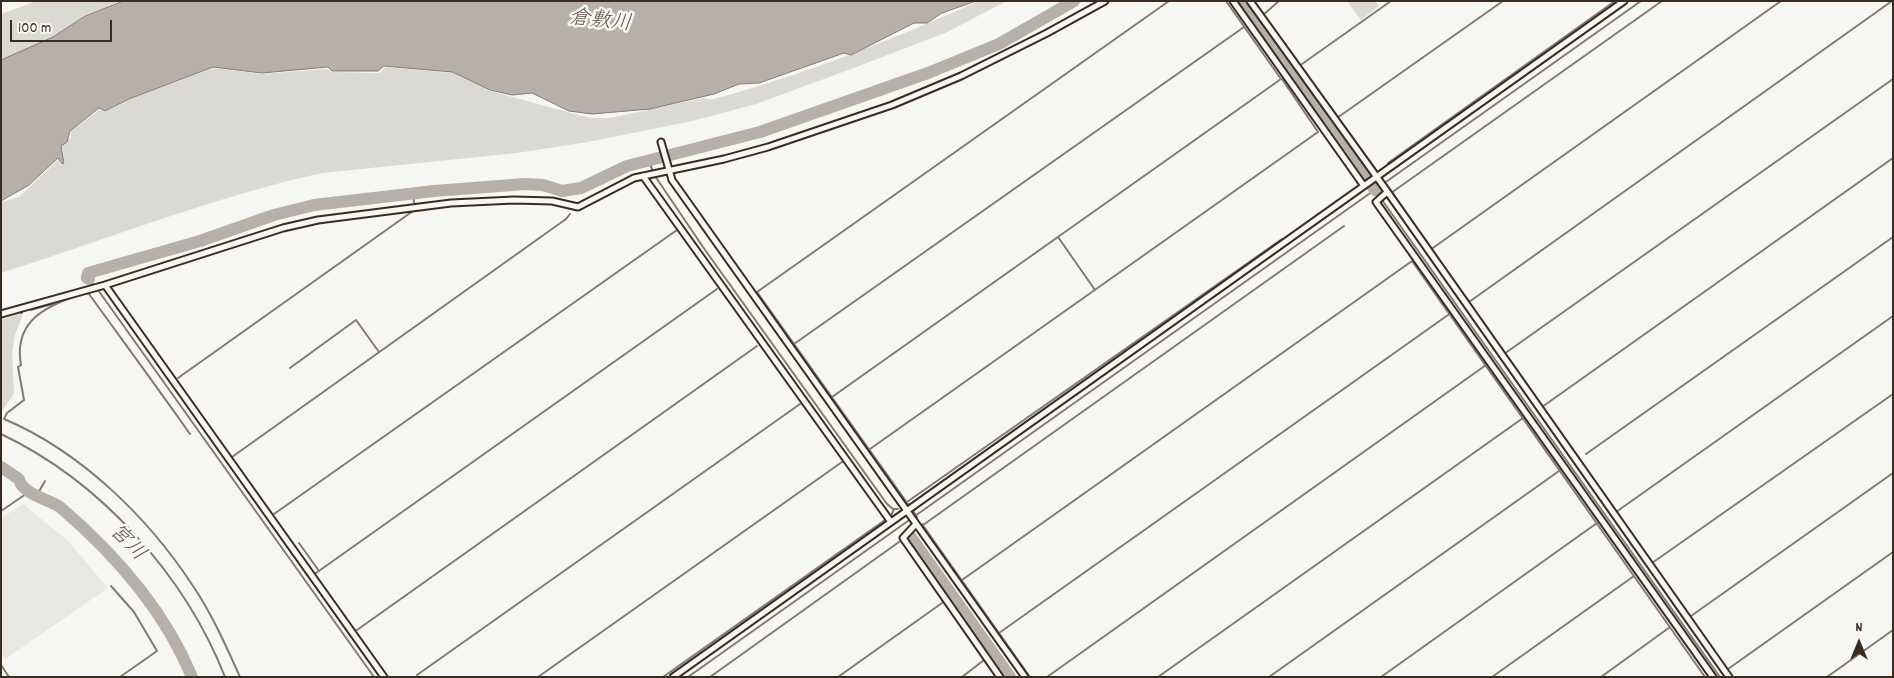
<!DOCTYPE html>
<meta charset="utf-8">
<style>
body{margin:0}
#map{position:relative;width:1894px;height:678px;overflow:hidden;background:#f6f6f2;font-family:Dekko,sans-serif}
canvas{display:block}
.frame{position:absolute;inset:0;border:2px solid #3b2a1e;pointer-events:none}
.north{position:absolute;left:1834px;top:618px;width:50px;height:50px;-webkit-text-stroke:4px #f6f6f2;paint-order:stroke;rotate:0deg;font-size:14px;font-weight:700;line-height:20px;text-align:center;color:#3b2a1e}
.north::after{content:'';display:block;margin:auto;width:18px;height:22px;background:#3b2a1e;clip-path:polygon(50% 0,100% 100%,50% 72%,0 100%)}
.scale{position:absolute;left:10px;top:20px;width:102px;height:22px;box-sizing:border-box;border:2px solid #3b2a1e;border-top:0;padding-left:6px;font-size:15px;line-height:18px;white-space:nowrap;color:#3b2a1e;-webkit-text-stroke:4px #f6f6f2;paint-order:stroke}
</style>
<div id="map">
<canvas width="1894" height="678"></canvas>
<div class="frame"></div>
<div class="north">N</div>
<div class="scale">100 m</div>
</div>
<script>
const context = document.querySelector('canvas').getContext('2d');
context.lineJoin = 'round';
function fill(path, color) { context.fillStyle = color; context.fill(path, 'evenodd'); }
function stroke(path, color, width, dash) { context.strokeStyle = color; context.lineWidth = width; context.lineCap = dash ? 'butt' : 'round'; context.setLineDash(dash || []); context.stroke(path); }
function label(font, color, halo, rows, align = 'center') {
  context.font = font + ' Dekko,"Klee One",sans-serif'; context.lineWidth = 5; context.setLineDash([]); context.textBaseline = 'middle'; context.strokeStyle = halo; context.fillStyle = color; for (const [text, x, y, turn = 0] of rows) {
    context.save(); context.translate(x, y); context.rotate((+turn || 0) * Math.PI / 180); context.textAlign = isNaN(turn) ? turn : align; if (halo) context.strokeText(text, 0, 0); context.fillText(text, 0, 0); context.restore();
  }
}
const built = new Path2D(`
 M23,504l45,37 40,47 -103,71 -4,-6v-135z`);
const green = new Path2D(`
 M37,1h85l-37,14 -32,22 -52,23v-46z
 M979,1h28l-62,32 -94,36 -95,35 -64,17 -104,21 -71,11 -195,20c-109,24 -214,66 -321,100v-71l18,-5 39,-37 3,5 4,-2 -3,-17 9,-9v-6l28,-21 6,2 28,-14 80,-30 49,6 65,-5 5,3 48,1 5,-6 67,6 38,18 100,27h20l94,-20 6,2c94,-25 179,-59 269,-99z
 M1347,1h28l4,5 -18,14z
 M21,311l1,6 -7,18 -3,17 2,42 -13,18v-95z`);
const water = new Path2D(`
 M124,1h852l-34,12 -15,10h-13l-63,32 -7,-2 -85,30 -20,1 -25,10 -64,15 -58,5 -23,-3 -37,-18 -20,2 -22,-5 -38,-18 -68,-6 -6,5h-46l-4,-4 -66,6 -49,-6 -84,32 -24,12 -6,-3 -29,23 -3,11 -6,4 3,17 -2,1 -4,-6 -29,27 -28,16v-141l52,-23 32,-21z`);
const stream = new Path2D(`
 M1263,15l16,-14
 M1254,19h6
 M1302,64l89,-63
 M1291,72l2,-2
 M1337,118l166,-117
 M1328,124l3,-1
 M649,162l6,14 48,71 184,257 6,5h5
 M1388,163l227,-162
 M1366,177l2,-2
 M577,189v5
 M1391,193l271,-192
 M413,194l1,9
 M1382,200l338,477
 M1058,237l37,53
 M1430,250l351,-249
 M89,279l4,5
 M98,290l276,387
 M86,293l3,1c34,47 68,93 101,140
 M81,294c-35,12 -68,27 -60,71l-3,2 6,33 -17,13 -3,6c76,32 144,98 189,167 19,28 33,60 47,91
 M1469,302l423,-301
 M31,310l21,-6
 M21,313h1
 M794,344l450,-317
 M1504,354l389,-275
 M290,368l66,-48 23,32
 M178,378l235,-167
 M832,397l449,-318 -55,-78
 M1542,407l351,-249
 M1,434c99,47 184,141 224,243
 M870,449l448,-317 -36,-53
 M1586,454l307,-217
 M232,457l334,-238 4,-5
 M37,495l8,-14
 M907,502l375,-263
 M908,504l-151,-212 412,-291
 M1,511l28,-19
 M914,512l3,5
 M1616,512l277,-196
 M274,514l403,-284
 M891,516l3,-7
 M922,524l108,153
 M923,525l421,-299
 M908,537l2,-1
 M299,543l20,28
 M1652,563l241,-169
 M316,573l401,-284
 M962,580l450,-319 293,416
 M111,586l23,26 23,39 -37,26
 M950,597l2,-1
 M1691,616l202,-143
 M357,630l400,-284
 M999,633l449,-318
 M990,656l3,-2
 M1,665l8,12
 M1728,669l165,-117
 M417,675l383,-271
 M538,677l304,-215
 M663,677l222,-157
 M688,677l953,-676
 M710,677l189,-135
 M838,677l104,-74
 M962,677l22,-17
 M1047,677l439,-312
 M1158,677l365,-259
 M1269,677l290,-206
 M1381,677l216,-154
 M1492,677l142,-101
 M1601,677l69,-50
 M1827,677l66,-47`);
const river = new Path2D(`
 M1241,1l126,178
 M1373,187l2,3
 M89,279l-2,-1 1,-5 112,-32 74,-26 40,-10 120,-14 91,-7 18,1 19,6 19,-3 46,-22 133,-34 168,-59 71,-29 75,-43
 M1,467l18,12c3,15 29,20 41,28 55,47 104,102 132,170
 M910,536l100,141`);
const minor = new Path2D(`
 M1233,1l131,185
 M1250,1l134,186 345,490
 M661,142l11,38 353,497
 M643,176l248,346
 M1386,193l-10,9 337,475
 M105,285l279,392
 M1,314l104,-29 178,-57 35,-8 133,-17 63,-3 38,1 26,6 56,-29 90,-19 44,-12 124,-42 69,-29 86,-43 58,-32
 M916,524l-13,14 97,139
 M673,677l951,-676`);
const waterNames = [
 ["倉敷川",600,23,6],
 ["宮川",126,544,46]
];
fill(built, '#e8e7e2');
fill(green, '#dad9d3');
fill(water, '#b6b0a9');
stroke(water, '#857a71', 1);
stroke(stream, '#857a71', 2);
stroke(river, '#b6b0a9', 12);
stroke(minor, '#3b2a1e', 9);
stroke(minor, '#f6f6f2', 5);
label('italic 21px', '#605248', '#f6f6f2', waterNames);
</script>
